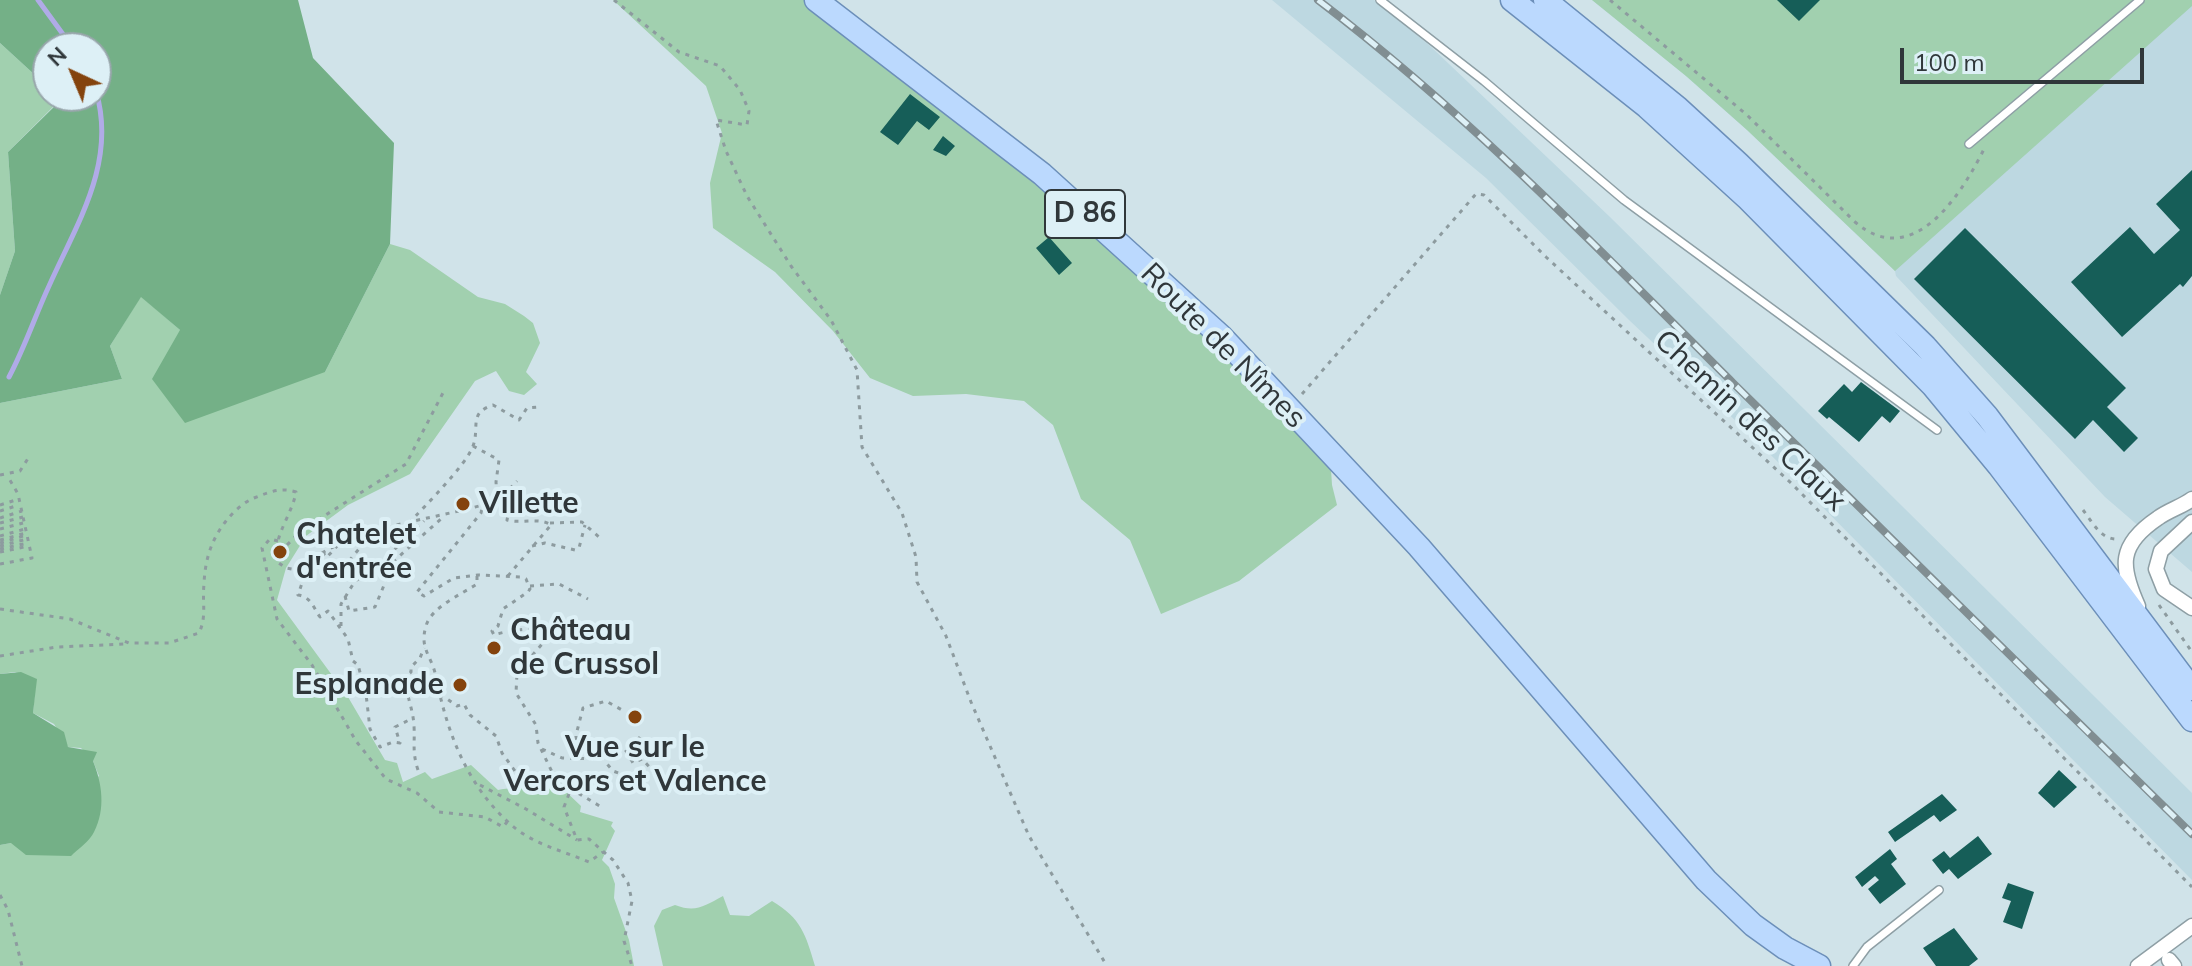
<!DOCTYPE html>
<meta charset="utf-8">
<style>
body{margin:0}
#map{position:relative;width:2192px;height:966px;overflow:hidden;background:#d0e3e9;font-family:Mulish,sans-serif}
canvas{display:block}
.north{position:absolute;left:32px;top:32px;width:80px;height:80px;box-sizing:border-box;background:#ddf0f6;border:2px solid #98a6ab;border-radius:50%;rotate:316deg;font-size:22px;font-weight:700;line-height:32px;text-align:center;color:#30373a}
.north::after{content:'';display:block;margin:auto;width:28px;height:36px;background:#84430d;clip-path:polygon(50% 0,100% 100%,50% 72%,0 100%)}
.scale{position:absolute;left:1900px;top:48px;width:244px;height:36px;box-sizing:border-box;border:4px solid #30373a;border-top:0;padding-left:10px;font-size:24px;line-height:28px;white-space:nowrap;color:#30373a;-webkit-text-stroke:6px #ddf0f6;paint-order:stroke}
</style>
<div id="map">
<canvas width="2192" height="966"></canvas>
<div class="north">N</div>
<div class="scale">100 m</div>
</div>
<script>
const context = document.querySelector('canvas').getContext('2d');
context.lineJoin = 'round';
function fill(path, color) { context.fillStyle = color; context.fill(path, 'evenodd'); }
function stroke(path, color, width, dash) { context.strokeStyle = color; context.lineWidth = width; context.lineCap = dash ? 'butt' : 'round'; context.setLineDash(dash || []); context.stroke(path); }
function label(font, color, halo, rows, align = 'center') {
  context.font = font + ' Mulish,sans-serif'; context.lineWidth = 8; context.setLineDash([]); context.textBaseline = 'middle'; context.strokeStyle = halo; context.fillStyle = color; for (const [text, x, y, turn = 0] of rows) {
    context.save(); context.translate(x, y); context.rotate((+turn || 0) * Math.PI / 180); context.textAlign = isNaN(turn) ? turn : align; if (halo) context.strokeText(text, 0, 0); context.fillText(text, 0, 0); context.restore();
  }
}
const built = new Path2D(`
 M1272,0h102l55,45 181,172 582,576v87l-435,-439 -128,-121 -143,-142z
 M1592,0h600v572l-87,-75 -209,-221 -1,-5 -148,-141 -61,-54z`);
const green = new Path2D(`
 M613,0h203l226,174 288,280 2,31 5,20 -98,76 -78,33 -31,-74 -49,-41 -28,-74 -29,-24 -58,-7 -53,2 -43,-18 -37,-47 -58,-59 -62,-44 -3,-45 12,-50 -16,-47z
 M1592,0h600v6l-297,265 -148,-141 -61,-54z
 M0,43l48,44v9h10l3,3 -53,53 7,99 -15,44z
 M390,244l20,6 68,47 27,7 19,12 9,7 7,20 -14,29 11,12 -13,11 -15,-4 -13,-20 -21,10 -65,93 -62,31 -42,31 -20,32 -9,32 71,97 37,63 12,3 6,19 22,-10 7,7 39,-14 27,25c13,-3 35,-2 45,-8l8,8 4,-3 7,1 19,18 -1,6 33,10 -2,4 4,5 -13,29 7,7 6,17 -1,14 15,42 5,26h-634v-121l11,-2 88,-67 -6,-15 -12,-13 -13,-1 -14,-23 -21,-11 3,-34 -21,-7 -15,2v-271l122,-24 -12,-33 31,-50 39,34 145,42z
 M723,896l7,19 19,1 23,-15c29,17 34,34 43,65h-152l-9,-40 8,-16 13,-5c21,8 29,1 48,-9z`);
const forest = new Path2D(`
 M0,0h298l15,58 81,85 -4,101 -65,128 -140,51 -33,-44 28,-49 -39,-33 -31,49 12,33 -122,24v-108l15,-44 -7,-99 53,-52 -3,-4h38v-48h-48v39l-48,-44z
 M21,672l16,7 -4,34 31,19 4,15 29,5 -4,9c9,22 13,48 1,71 -4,9 -16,17 -23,24l-45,-1 -15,-12 -11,2v-171z`);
const stream = new Path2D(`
 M38,0l35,48
 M9,377c16,-30 26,-61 40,-91 28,-63 68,-123 47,-195`);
const building = new Path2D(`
 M1777,0h43l-21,21z
 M910,94l30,23 -11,13 -12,-9 -19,24 -18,-13z
 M943,136l12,10 -9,10 -13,-6z
 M2192,170v106l-9,11 -3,-3 -58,53 -51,-55 59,-55 24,27 26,-24 -24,-26z
 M1965,228l161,160 -19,19 31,31 -14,14 -31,-32 -18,19 -161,-160z
 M1049,237l23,26 -13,12 -23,-27z
 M1861,382l39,29 -10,12 -8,-7 -23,26 -30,-25 -2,2 -9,-8 26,-27 8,8z
 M2059,770l18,17 -23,21 -16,-15z
 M1942,794l15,16 -17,12 -6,-7 -39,27 -7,-10z
 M1978,836l14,18 -34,25 -9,-10 -6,5 -11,-14 12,-9 6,7z
 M1890,849l7,10 -6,5 15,20 -26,20 -12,-15 11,-9 -4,-4 -13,11 -7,-10z
 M2008,883l26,9 -12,37 -19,-7 8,-21 -9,-3z
 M1954,928l24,31 -9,7h-33l-13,-18z`);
const path = new Path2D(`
 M614,0l65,52 41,14 20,24 9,21 -2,14 -31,-5 10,31 21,45 44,70 40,54 26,50 5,77 40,66 14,44 1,25 29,54 25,66 58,134 78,130
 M1610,0l137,115 108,107c58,50 107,-28 130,-75
 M1302,394l174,-200 8,1 62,62 245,226 401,404
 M473,446l26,14 -3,22 1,14 -14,12
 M0,475l20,-4 9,-14
 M497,496l10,3 3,6 -3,15c14,4 33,-3 44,5l-44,52
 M503,496l14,-15
 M0,505l19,-6
 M2083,510c10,13 18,30 35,29
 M0,511l19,-6
 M0,518l22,-7
 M0,523l23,-6
 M409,523c15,-16 58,-59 64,-77 7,-19 -5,-33 20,-41l26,15 8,-12 13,-1
 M550,523l32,-1 17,15
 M0,529l23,-6
 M0,536l25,-7
 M0,540l26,-7
 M278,541l-8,-2 -8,9 15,71 35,46 44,76 30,38 31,14 22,19 46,5 18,10 4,-5
 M0,543l27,-8
 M338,545l-10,11 -2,8 6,12 12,-9 19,-23 30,-16
 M0,546l27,-7
 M532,546l13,-3 30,7 4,-2 6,-23
 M0,549l28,-6
 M0,552l29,-6
 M280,552l22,-22 104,-66 39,-75
 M325,553l-22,27 -5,15c13,2 15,12 22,22l8,-6 20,28 5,22 5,4 8,29 4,35 10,18 13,-5 7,1 -5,-16 18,-9
 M0,564l32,-6 -14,-64 -11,-19
 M477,576v8c-15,10 -46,23 -51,42 -7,23 6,30 10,51 11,55 30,106 72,145 23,22 53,28 81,40l14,-10
 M530,586l29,-2 29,15
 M345,596l4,15 26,-4 19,-46 48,-43
 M2159,605l33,47
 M0,609l70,10 59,24h40l30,-10c8,-17 3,-30 5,-49 1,-24 7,-44 22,-63 7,-9 18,-19 28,-23 15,-6 27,-11 42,-6 -2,15 -17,39 -18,50 0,8 1,11 -2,19l10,7 12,2c48,-42 122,-48 181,-64l3,2 -1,5 -64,79 7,4 30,-18 24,-3 43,2 5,2 4,10 -2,3 -25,17 -5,17 -6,5 2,4c14,-5 46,-8 62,-7l-39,45 -1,20 20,32 2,18 16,33 19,14 30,18
 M341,626v-22l14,-23 18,-11 51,-49
 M554,634l30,-8
 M0,656l57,-9 68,-3
 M440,694l17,12 7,-2 6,11 26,21 6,17 13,18 8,1 14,13
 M542,749l20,9 41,1 10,12 22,8 19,-7 -12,-13 -9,4 -7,-12 14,-14
 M576,760v-25l7,-27 23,-7 16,9
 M418,770c-6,-18 -3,-27 -4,-44 -1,-19 -9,-32 -8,-50l5,-4v-5l9,-9 4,-10
 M480,785l46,24 51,31
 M569,794l-5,13 13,33 12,-1 24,21 15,23 4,18 -8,40 8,25
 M0,895l8,15 14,56`);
const lane = new Path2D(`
 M1380,0l104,81 140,119 313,230
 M1969,144l171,-144
 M1853,966l14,-19 72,-57`);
const street = new Path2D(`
 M2192,522l-31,29 -5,18 8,20 28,19
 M2138,606c-18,-40 -20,-61 20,-88 11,-8 23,-11 34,-19
 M2169,960l5,6
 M2138,966l54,-40`);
const primary = new Path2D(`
 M816,0l226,174 180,163 197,210 287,333 47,45 32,23 34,18
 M1512,0l135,107 100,91 186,188 66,80 193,254
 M1545,0l133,108 60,55 187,183 62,70 205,273`);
const rail = new Path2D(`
 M1318,0c150,114 282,250 415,383 153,151 306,301 459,451`);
const markers = [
 [463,504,8,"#84430d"],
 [280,552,8,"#84430d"],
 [494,648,8,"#84430d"],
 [460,685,8,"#84430d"],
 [635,717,8,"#84430d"]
];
const shields = [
 [1085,214,80]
];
const shieldNames = [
 ["D 86",1085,214]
];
const streetNames = [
 ["Route de Nîmes",1223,346,45],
 ["Chemin des Claux",1750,421,43]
];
const poiNames = [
 ["Villette",479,504],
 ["Chatelet",296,535],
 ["d'entrée",296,569],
 ["Château",510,631],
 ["de Crussol",510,665],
 ["Esplanade",444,685,"right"],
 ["Vue sur le",635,748,"center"],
 ["Vercors et Valence",635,782,"center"]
];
fill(built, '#bdd8e1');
fill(green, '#a1d0af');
fill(forest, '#74b087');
stroke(stream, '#b0abe7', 5);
fill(building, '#165e58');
stroke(lane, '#8e9fa5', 10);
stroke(street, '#8e9fa5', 17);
stroke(primary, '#6c8fb9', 25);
stroke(path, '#8d9b9f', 3, [4, 6]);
stroke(lane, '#fff', 7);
stroke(street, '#fff', 14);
stroke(primary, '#bbd9fe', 22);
stroke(rail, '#818e92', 8);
stroke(rail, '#ddf0f6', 5, [15]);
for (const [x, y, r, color] of markers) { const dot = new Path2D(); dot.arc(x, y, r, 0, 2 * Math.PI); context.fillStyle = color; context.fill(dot); stroke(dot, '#ddf0f6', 3); }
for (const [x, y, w] of shields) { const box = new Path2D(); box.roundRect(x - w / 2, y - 24, w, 48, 6); context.fillStyle = '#ddf0f6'; context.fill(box); stroke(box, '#30373a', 2); }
label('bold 28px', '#30373a', null, shieldNames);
label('30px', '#30373a', '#ddf0f6', streetNames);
label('bold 30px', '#30373a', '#ddf0f6', poiNames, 'left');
</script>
